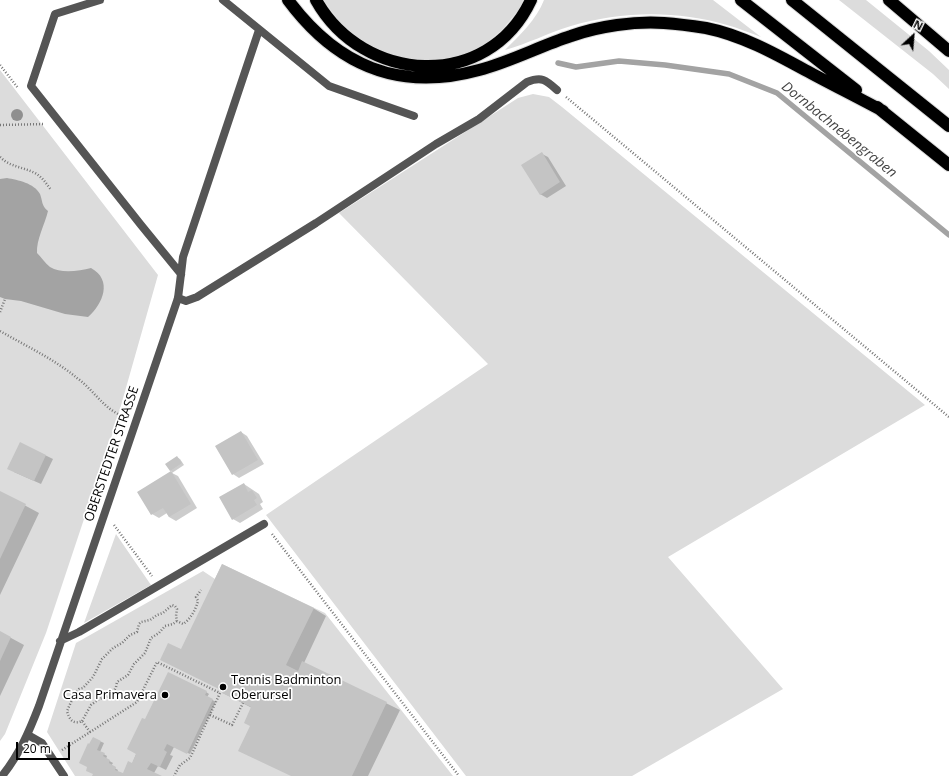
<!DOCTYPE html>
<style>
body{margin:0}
#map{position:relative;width:949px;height:776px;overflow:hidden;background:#fff;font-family:"Open Sans",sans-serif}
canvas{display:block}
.north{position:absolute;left:893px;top:16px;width:40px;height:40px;-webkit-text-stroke:3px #fff;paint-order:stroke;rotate:26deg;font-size:11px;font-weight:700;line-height:16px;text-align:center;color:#000}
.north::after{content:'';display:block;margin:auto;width:14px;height:18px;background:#000;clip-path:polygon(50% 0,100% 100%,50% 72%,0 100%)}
.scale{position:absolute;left:16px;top:742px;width:54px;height:18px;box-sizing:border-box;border:2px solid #000;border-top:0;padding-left:5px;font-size:12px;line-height:14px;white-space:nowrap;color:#000;-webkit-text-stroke:3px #fff;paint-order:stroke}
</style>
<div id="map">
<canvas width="949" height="776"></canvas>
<div class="north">N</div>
<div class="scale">20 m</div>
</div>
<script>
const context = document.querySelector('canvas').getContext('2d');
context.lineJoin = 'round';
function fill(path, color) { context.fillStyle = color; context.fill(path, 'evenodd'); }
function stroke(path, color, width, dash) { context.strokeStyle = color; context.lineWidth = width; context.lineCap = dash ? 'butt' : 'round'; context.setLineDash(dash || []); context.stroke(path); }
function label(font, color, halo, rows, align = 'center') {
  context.font = font + ' "Open Sans",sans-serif'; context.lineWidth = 3.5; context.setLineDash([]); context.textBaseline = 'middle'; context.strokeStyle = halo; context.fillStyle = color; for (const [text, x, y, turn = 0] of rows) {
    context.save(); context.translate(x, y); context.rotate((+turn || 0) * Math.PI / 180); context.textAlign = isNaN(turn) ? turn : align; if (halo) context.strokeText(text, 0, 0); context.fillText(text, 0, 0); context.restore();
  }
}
const green = new Path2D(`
 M323,0h200l-2,7 -19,23 -23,19 -27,10 -31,3 -38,-7 -34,-21z
 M544,0h169l48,37c-11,-4 -23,-9 -34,-12 -50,-15 -107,-14 -156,1 -23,7 -44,18 -66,24 14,-14 32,-31 39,-50z
 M839,0h27l63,51 20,19v19l-16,-15z
 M0,70l158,205 -42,148 -70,210 -41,101 -5,7z
 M533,94l16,3 13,10 363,298 -257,152 115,132 -151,87h-166l-200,-261 222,-151 -149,-151 179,-115z
 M116,534l35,51 -67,38z
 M222,564l103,49 128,163h-378l-28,-44 29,-89 127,-72 12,8z`);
const water = new Path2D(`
 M7,178c11,2 27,5 33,16 3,8 1,11 8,17 -3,13 -12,29 -11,42 4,4 8,10 13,14 11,7 29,4 41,1 22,12 12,36 -3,49l-23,-3 -44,-13 -16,-2 -5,-2v-118z`);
const shadow = new Path2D(`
 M542,154l6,3 18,29 -19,12 -7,-4z
 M241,432l6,4 17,28 -25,14 -6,-4z
 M20,443l33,16 -12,25 -27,-12z
 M178,458l2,1 4,6 -12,8 6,3 19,32 -21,13 -7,-4 -2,-4 -8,5 -7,-4 -13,-22 33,-20 -2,-1z
 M244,484l15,10 4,8 -3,2 3,5 -23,14 -7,-4z
 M0,492l39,21 -39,82z
 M313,608l13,8 -22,47 96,47 -32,66h-76l-41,-50 1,-18 -29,-15 1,-2 -42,-40z
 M0,632l24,13 -24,51z
 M206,692l3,2 -2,3 9,5 -26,52 -16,-7 -4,8 3,1 -7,14 -8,-4 -4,7 5,3h-66v-38l11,5 -4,9 7,4 -1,3 7,4 -2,3 7,4 -1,2 6,3 9,-11 17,-41z`);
const stream = new Path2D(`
 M558,63l18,4 43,-6 46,4 64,9 48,19 172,142`);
const building = new Path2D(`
 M542,152l18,30 -20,13 -19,-30z
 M241,431l17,29 -26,15 -17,-29z
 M20,442l26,13 -12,26 -27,-12z
 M177,456l5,7 -12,8 -5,-7z
 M171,471l20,33 -22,13 -6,-9 -12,7 -14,-23z
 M244,483l4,9 4,-2 5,8 -3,2 3,5 -25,15 -13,-23z
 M0,491l26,13 -26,55z
 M222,564l92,44 -28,57 12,6 4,-10 85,41 -35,74h-61l-53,-25 12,-25 -6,-3 7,-16 -29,-14 1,-2 -63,-31 8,-17 13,6z
 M0,631l11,6 -11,24z
 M168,672l39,19 -2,4 8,4 -26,55 -20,-10 -3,6 3,2 -7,15 -9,-4 -4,6 15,7h-70l1,-2 -7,-3 1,-4 -8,-4 9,-20 1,1 4,-7 8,4 -4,9 8,3 -2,3 7,4 -1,3 7,4 -1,3 8,3 5,-12 4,2 4,-9 -9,-5 15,-31 3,1z`);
const path = new Path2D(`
 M0,65l18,23
 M566,97l383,320
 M0,125l45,-1
 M0,157c10,10 23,10 35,16 7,4 11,10 16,17
 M0,312l5,-13
 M0,331c26,15 54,28 77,47 17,12 27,32 48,39
 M114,525l38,51
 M272,534l187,242
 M210,715l22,10 11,-22
 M82,721l9,-16 8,-6 13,-4 4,-8 1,-5 11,-7 6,-11 11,-11 6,-15 8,-5 6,-7 8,-2 4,-3
 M90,732l-8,-11c-9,4 -13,-2 -15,-10l8,-18 4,-4 4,-1 10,-11 9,-18 11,-11 9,-5 8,-8 7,-3 2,-8 2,-2 9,-2 7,-5 6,-2 9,-8 3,1 2,3 -1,7 1,5 6,3c7,-4 13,-15 15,-23l-2,-4 5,-7
 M62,750l75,-48 20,-40 63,31 -30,65 -10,7 -6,11`);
const lane = new Path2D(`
 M100,0l-45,14 -24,72 110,139 40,49
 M223,0l106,86 85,30
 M181,274l2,-17 76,-227
 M178,298l8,3 11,-4 119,-74 120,-79 43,-25 48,-37c15,-6 19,-2 30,8
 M28,735l14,8 22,33`);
const street = new Path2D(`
 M60,641l19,-9 185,-108
 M2,776c17,-21 27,-44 37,-70l139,-408 3,-24`);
const highway = new Path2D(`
 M288,0c49,66 111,92 191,70 31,-8 61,-24 92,-34 28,-10 64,-15 93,-13 14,1 29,3 42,5 35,7 68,25 99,42 26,14 52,27 78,41
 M316,0c47,84 172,92 215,0
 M741,0l115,90
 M792,0l157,126
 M889,0l60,51
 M877,107l72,58`);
const trees = [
 [17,115]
];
const markers = [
 [223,687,4,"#000"],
 [165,695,4,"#000"]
];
const streetNames = [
 ["OBERSTEDTER STRASSE",112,454,-71]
];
const poiNames = [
 ["Tennis Badminton",231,680],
 ["Oberursel",231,695],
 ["Casa Primavera",157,695,"right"]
];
const waterNames = [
 ["Dornbachnebengraben",839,130,39]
];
fill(green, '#dcdcdc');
fill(water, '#a3a3a3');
fill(shadow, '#0003');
stroke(stream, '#a3a3a3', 5.5);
fill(building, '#c4c4c4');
stroke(highway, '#dbdbdb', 14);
stroke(path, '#777', 2.5, [1, 2]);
stroke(lane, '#555', 8);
stroke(street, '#555', 8);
stroke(highway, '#000', 12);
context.fillStyle = '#8f8f8f';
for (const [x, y] of trees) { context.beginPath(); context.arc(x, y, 6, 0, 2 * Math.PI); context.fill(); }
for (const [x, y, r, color] of markers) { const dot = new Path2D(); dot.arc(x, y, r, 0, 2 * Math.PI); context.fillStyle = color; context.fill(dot); stroke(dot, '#fff', 1.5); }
label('13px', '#000', '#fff', streetNames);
label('13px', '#000', '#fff', poiNames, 'left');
label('italic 14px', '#444', '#fff', waterNames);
</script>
